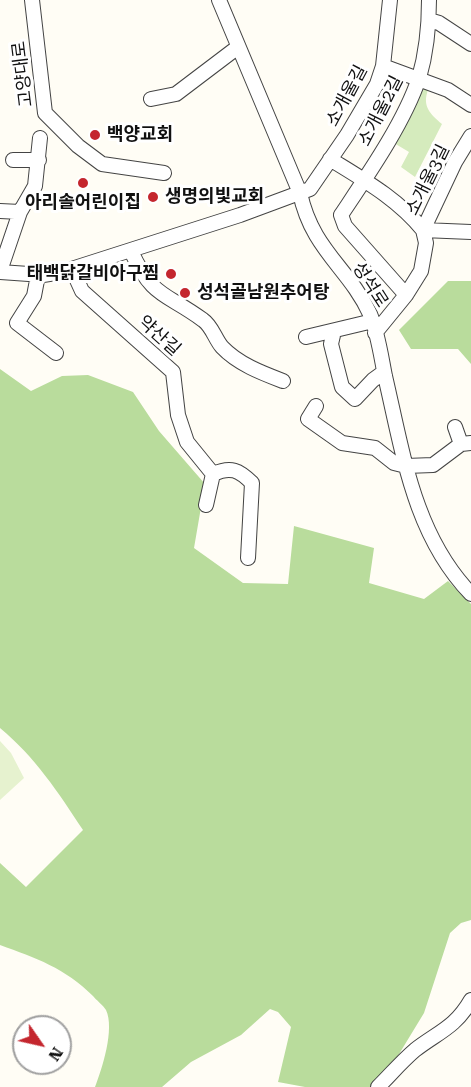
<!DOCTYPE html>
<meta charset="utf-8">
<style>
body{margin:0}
#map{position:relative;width:471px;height:1087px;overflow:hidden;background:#fffdf5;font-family:"Roboto Serif",serif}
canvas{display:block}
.north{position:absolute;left:12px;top:1015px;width:60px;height:60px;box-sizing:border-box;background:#fff;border:2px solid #a0a0a0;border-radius:50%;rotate:124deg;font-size:16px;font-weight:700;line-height:24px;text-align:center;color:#111}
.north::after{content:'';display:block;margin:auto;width:21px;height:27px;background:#c4262e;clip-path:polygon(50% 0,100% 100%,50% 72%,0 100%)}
</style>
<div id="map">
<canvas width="471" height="1087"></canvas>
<div class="north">N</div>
</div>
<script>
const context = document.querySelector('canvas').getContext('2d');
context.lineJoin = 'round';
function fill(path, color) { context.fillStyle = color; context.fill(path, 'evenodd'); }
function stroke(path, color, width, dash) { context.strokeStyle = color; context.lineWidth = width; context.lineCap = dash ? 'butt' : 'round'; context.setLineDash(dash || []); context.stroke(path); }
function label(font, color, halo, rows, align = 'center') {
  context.font = font + ' "Roboto Serif","Noto Sans KR",serif'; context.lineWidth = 6; context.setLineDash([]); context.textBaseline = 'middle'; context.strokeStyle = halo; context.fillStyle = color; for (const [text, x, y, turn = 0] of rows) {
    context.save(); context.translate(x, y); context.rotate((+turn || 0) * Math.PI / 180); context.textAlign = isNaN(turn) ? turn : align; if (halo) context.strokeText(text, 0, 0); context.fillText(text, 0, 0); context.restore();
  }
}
const green = new Path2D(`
 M421,86l7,4c-6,16 2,24 14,34l-27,53 -14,-10 8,-15 -15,-9z`);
const forest = new Path2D(`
 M448,281h23v83l-13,-15h-47l-12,-19z
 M0,369l31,22 31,-15 26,-1 45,17 26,39 46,53 -11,64 49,35 45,1 6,-58 80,22 -5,35 55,16 24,-18 23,23v316l-10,3 -11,10 -26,80 -45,74h-74l-27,-5 13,-55 -13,-15 -8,-3 -29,26 -50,27 -29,25h-67c7,-18 20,-58 11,-77 -3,-5 -10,-10 -13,-14 -28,-28 -57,-38 -93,-51v-82l26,24 57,-57c-25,-38 -48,-73 -83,-102z`);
const pitch = new Path2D(`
 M0,741l11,12 13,25 -24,22z`);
const minor = new Path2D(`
 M32,0l13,113 33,33 24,18 62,9
 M219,0l81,193c12,57 49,75 70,121 8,19 11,42 15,62 18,77 29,159 86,218
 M429,20l10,3 32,21
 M383,66l65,24 23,15
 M151,99l25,-5 62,-47
 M330,159c34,21 68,40 93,71l48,2
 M13,160h26
 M0,211l20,1
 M131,251c22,48 34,41 72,69 9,6 12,19 19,27 16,17 40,26 61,34
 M72,269l10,22 91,81 5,43 9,27 26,32
 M0,271l20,-59 15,-26 5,-48
 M0,272l43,3 19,-3 178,-57 70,-26 37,-54 30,-51 6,-18 7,-66
 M38,275l-4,21 -17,27 39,30
 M406,295l-61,-69 -4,-11c26,-39 63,-92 78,-137 7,-24 10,-53 10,-78
 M334,331l-3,13 11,43 13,12 18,-19 11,-8
 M375,333l31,-38 15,-24 5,-28 -3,-13 32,-68 16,-26
 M306,337l67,-16
 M316,406l-8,13 34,24 33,5 19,15 12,3 27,-1 28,-21 10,-1
 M455,427l6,17
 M206,505l7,-31c18,-8 26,-4 39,9l-4,75
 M378,1087c12,-12 24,-26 37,-37 23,-18 40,-22 56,-50`);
const markers = [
 [95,135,6,"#c4262e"],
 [83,183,6,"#c4262e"],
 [153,197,6,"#c4262e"],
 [171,274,6,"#c4262e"],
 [185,293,6,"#c4262e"]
];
const streetNames = [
 ["고양대로",23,74,-97],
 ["소개울길",347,96,-62],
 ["소개울2길",381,111,-63],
 ["소개울3길",428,180,-64],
 ["성석로",370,285,57],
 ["약산길",159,336,42]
];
const poiNames = [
 ["백양교회",107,135],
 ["생명의빛교회",165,197],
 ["아리솔어린이집",83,203,"center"],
 ["태백닭갈비아구찜",159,274,"right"],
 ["성석골남원추어탕",197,293]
];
fill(green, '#d5ebbd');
fill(forest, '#b9dc9c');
fill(pitch, '#e6f2cf');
stroke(minor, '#444', 16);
stroke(minor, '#fff', 14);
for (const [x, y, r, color] of markers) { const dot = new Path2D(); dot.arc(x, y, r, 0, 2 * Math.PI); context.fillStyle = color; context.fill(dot); stroke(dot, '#fff', 2); }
label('18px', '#111', '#fff', streetNames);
label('bold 18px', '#111', '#fff', poiNames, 'left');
</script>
